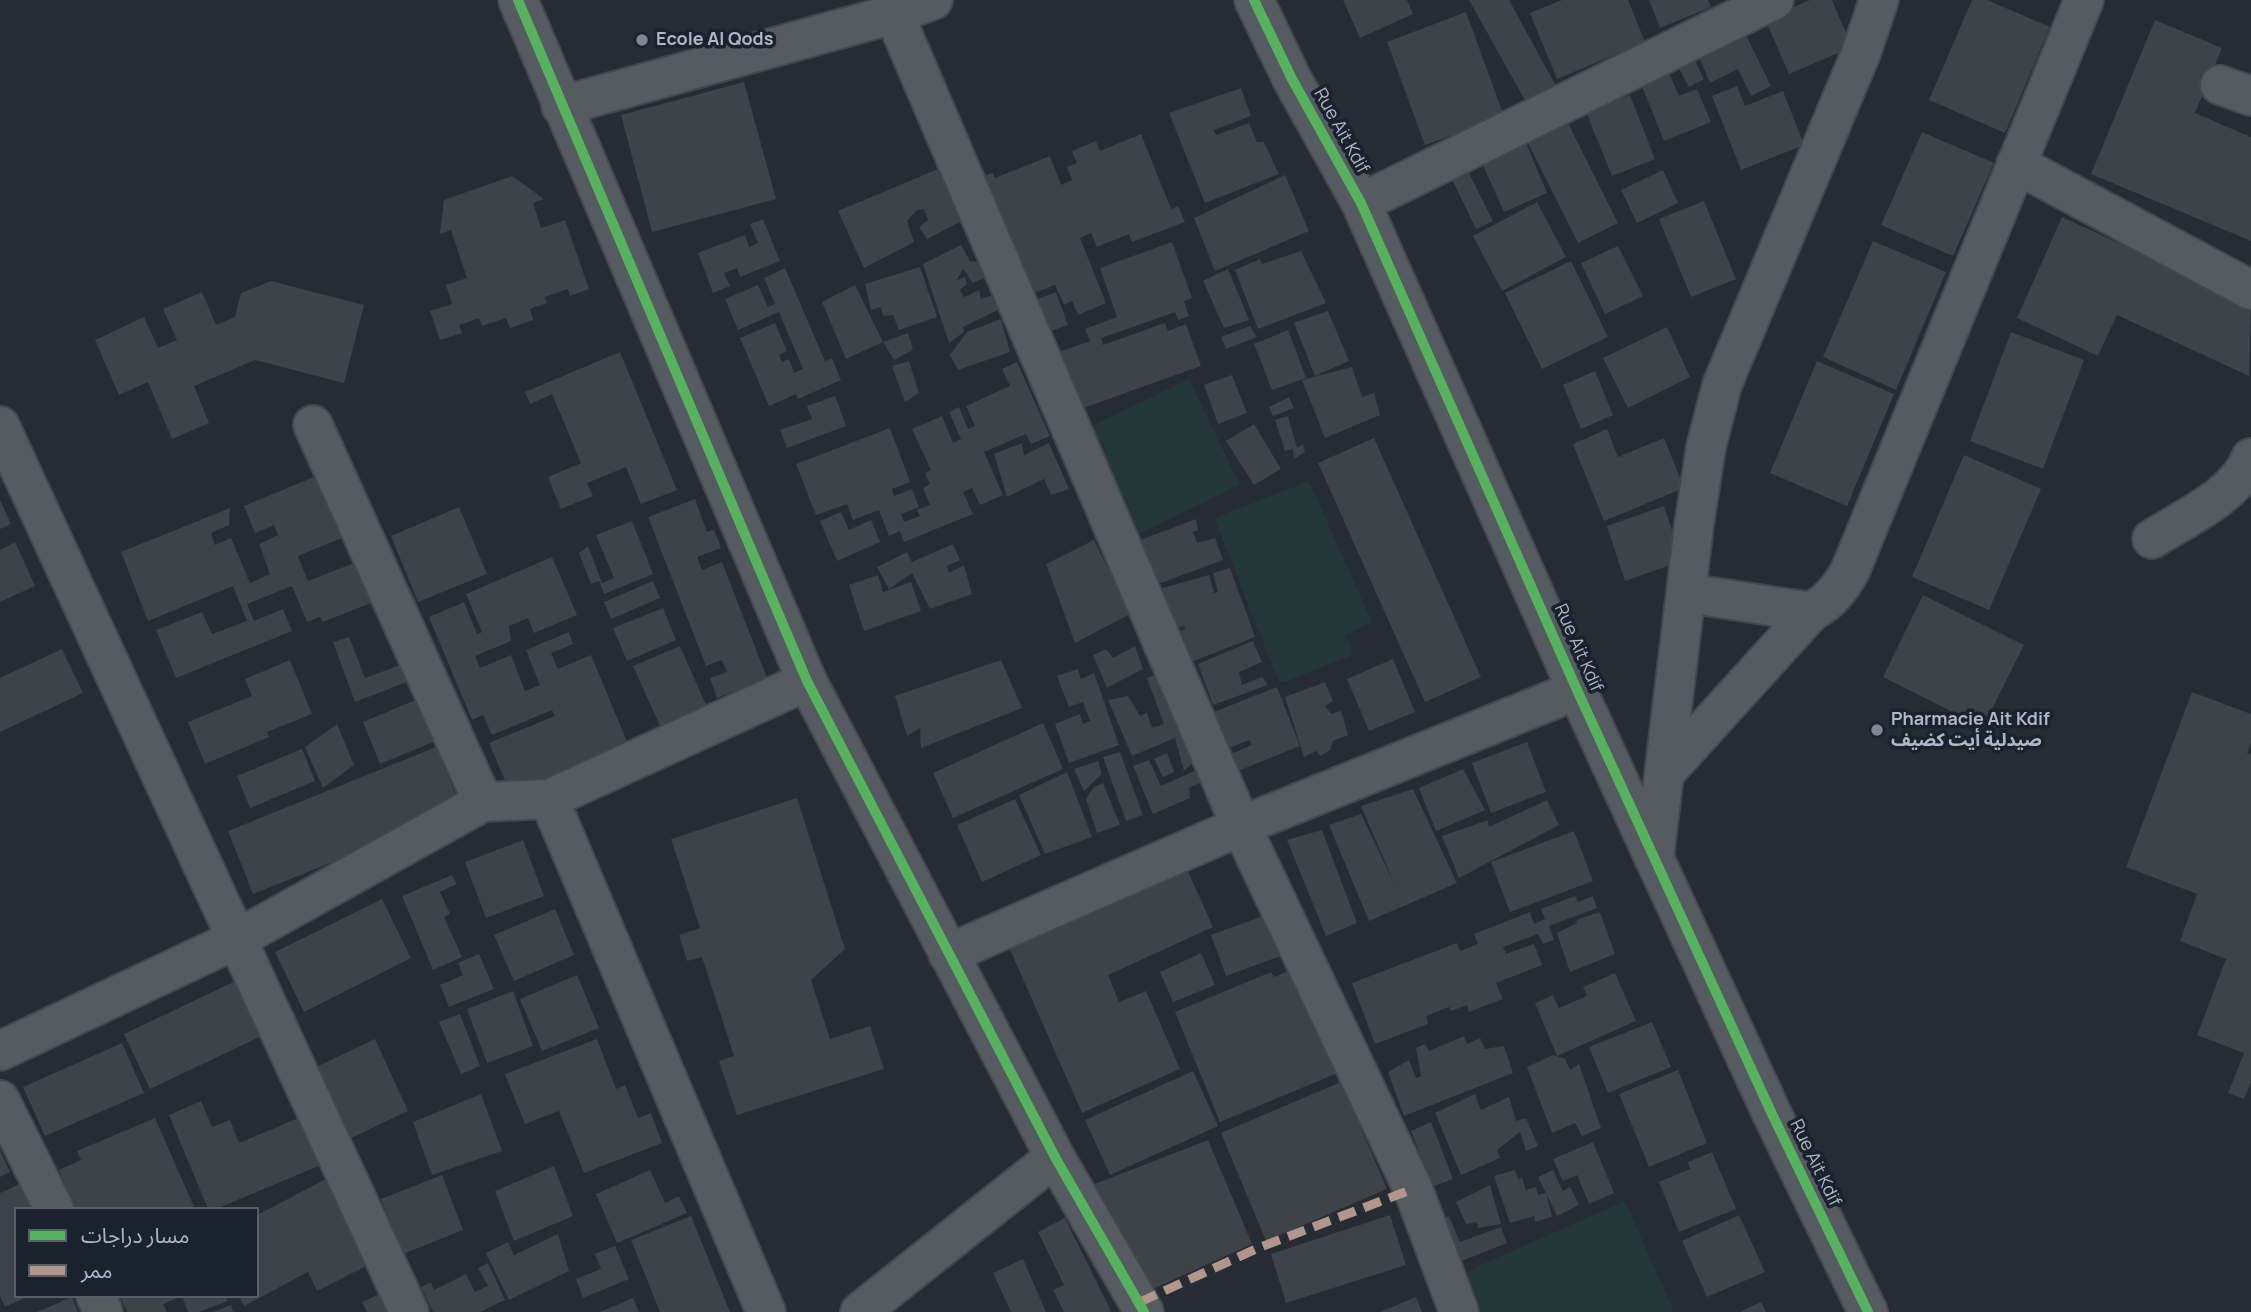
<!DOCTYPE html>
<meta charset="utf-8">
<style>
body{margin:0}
#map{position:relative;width:2251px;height:1312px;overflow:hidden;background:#262c33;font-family:Manrope,"Noto Sans Arabic",sans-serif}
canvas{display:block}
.legend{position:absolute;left:14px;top:1207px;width:245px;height:91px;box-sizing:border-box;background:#1a222d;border:2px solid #565e6a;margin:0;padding:9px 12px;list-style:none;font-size:21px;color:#afb8c5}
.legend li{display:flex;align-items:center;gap:14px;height:35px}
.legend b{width:35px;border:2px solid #565e6a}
</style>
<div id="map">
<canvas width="2251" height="1312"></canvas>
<ul class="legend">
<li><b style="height:9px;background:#56b35d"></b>مسار دراجات</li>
<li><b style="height:9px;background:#b2968c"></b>ممر</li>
</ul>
</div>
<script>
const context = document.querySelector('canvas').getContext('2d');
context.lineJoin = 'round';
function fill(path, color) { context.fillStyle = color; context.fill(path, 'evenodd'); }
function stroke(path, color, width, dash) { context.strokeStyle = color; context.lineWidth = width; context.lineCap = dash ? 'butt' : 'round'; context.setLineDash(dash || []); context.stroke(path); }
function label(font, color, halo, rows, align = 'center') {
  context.font = font + ' Manrope,"Noto Sans Arabic",sans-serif'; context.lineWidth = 7; context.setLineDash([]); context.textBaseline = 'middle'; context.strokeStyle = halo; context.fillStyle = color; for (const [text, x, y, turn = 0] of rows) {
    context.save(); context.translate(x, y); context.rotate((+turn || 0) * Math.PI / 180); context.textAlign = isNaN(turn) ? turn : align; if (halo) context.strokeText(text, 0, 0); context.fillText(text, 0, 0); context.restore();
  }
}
const green = new Path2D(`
 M1189,379l51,106 -105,51 -50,-107z
 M1309,481l63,141 -26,13 7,20 -69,27 -6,-2 -64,-162z
 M1625,1201l49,111h-202l-16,-36z`);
const building = new Path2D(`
 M1343,0h64l6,14 -53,24z
 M1469,0h40l47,86 -30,16z
 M1562,0h66l17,42 -88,37 -27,-66z
 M1649,0h59l3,7 -51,21z
 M1810,0h22l20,47 -63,27 -24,-55z
 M1972,0h15l63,27 -45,106 -76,-33z
 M1466,12l38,104 -79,29 -38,-103z
 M2155,20l67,28 -27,65 56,24v104l-160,-67z
 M1745,33l26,53 -20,10 -13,-27 -28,14 -12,-28z
 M1692,55l12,24 -15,8 -13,-24z
 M1669,73l10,23 18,-7 14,33 -47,19 -23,-57z
 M744,82l32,117 -124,33 -31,-117z
 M1737,86l8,20 38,-15 21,54 -63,25 -29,-74z
 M1241,88l10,28 -37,14 2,5 33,-12 8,19h7l15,32 -74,29 -36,-90z
 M1630,95l25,64 -43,17 -26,-64z
 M1566,119l52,104 -40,20 -52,-104z
 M1922,132l72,31 -41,93 -72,-31z
 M1141,134l30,75 7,-3 7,16 -53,20 -3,-8 -32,13 -6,-14 -11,5 26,65 -28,12 -6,-14 -8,4 -9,-20 -26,10 -54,-116 18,-6 2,5 55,-22 11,29 11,-5 -5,-13 10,-4 -5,-12 24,-10 4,10z
 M1526,143l21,50 -43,19 -22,-49z
 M938,169l24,52 -35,18 -8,-12 9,-7 -4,-11 -7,1 -10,11 7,21 -50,26 -26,-57z
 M1663,170l15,33 -41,20 -16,-33z
 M1468,171l25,50 -17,8 -24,-50z
 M1285,175l24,56 -94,40 -21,-53z
 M512,176l32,23 -11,4 8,25 24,-8 24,69 -19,7 -2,-7 -23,8 2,6 -17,6 3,11 -23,8 -4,-10 -24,8 -3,-8 -20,7 3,8 -22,7 -10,-29 22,-7 -6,-19 21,-7 -16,-48 -11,4 4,-34z
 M1704,201l32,78 -45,18 -32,-78z
 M1537,202l29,55 -64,34 -29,-55z
 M2062,217l189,87 -2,72 -132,-61 -19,41 -81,-38z
 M763,219l17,42 -40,16 -3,-9 -13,5 6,13 -17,7 -15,-40 47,-18 4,12 9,-4 -8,-19z
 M1873,241l73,31 -50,118 -73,-33z
 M1172,242l20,56 -8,3 5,15 -11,4 -3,-8 -74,26 2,7 62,-22 3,8 18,-7 15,42 -129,46 -21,-57 39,-14 -5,-12 32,-12 -17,-49z
 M961,245l9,16 9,1 5,16 -11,5 -10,-14 -6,11 8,-3 2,7 -7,6 4,7 15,-7 2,9 13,-4 6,14 -37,18 1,5 -15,11 -26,-79z
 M1618,246l25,50 -38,18 -24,-51z
 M1301,251l25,52 -68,26 -23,-59 25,-11 2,5z
 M1571,261l37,76 -66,32 -37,-76z
 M920,267l17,50 -38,13 -6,-15 -10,1 -2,-9 -10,3 -6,-26z
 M785,268l40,93 7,-3 9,22 -43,19 -2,-5 -27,12 -29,-68 35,-15 12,28 -8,4 3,7 7,-3 5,14 9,-4 -24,-57 -41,18 -13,-31 33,-14 10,22 7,-3 -11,-26z
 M1228,269l21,51 -25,8 -21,-47z
 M271,281l93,24 -20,78 -89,-23 -61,26 15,37 -37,16 -24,-57 -29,13 -24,-55 49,-23 14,31 19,-8 -14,-31 39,-17 14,33 19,-8 6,-24z
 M855,285l28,57 25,-9 5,17 -19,10 -11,-18 -37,17 -24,-57z
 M1056,292l12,33 -25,9 -12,-32z
 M1328,311l21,50 -34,15 -21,-53z
 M1001,319l9,33 -52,18 -8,-15 17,-23z
 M1250,326l7,11 -31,12 -5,-12z
 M1667,327l23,50 -62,31 -25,-50z
 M1288,330l18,48 -34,12 -18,-46z
 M2011,332l73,28 -41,109 -73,-28z
 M620,352l57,138 -36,14 -15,-37 -39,16 6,13 -32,13 -13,-32 33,-14 -29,-69 -22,10 -5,-12z
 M909,361l10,32 -14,9 -13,-36z
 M1817,361l77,33 -47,112 -77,-33z
 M1017,362l33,74 -19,8 -5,-10 -42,18 19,43 -23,10 -8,-17 -9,4 10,22 -69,28 -4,-11 -11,5 -10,-26 -26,10 -6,-16 -31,11 -20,-51 94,-36 20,54 -18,7 2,7 18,-7 7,18 -18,7 3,8 16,-6 -3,-6 13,-5 -7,-17 7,-4 -5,-11 6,-3 -19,-41 30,-13 11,27 8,-4 -12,-27 10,-5 9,22 7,-3 -9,-20 44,-20 -8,-17z
 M1352,367l10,30 12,-4 6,22 -55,23 -23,-58z
 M1595,371l18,44 -32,14 -18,-44z
 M1232,375l15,38 -29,11 -14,-39z
 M835,396l11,30 -59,22 -7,-18 32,-11 -5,-13z
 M1289,397l5,11 -21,8 -4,-9z
 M1288,416l9,32 6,-4 2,8 -11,7 -1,-10 -8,2 -10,-31z
 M1254,424l27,45 -27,16 -28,-44z
 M1607,429l11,28 46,-19 20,50 -80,33 -31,-77z
 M1374,438l107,239 -56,25 -107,-239z
 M1022,443l2,12 25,-12 20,46 -18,6 -7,-16 -37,18 -13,-43z
 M1964,455l77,34 -52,121 -77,-33z
 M321,474l35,58 -58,24 10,25 51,-20 17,40 -53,21 -3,-5 -13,5 -15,-36 -45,18 7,17 29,-12 9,22 -116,47 -20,-48 46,-18 10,22 35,-13 -14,-35 -85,35 -27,-69 109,-44 -1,17 -18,8 4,12 16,-7 19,45 20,-9 -11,-30 19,-9 -4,-10 -19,8 -11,-27z
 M695,499l12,33 7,-2 7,18 -24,9 5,13 20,-8 45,116 -50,20 -7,-20 17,-6 -5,-12 -16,6 -58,-149z
 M0,500l11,24 -11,5z
 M1664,506l18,55 -57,20 -18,-55z
 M459,507l28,67 -69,28 -27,-66z
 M841,512l8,18 22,-10 9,22 -43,19 -17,-40z
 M1196,519l2,11 -5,2 4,11 18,-5 8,22 -65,24 -20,-43z
 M632,521l21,53 -49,20 -5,-13 -8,3 -12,-31 9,-7 14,37 12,-5 -18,-43z
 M1094,540l36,74 -55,29 -29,-79z
 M15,542l20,44 -35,16v-52z
 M953,544l7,16 -13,6 2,7 15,-8 8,29 -42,15 -18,-36 -23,16 -12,-22 30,-15 5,10z
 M552,557l25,58 -43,18 -6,-15 -19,8 2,15 -36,15 5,12 31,-13 14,36 15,-6 -14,-35 43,-18 4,12 -22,9 7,16 33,-14 37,89 -118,48 -21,-49 66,-27 -3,-6 -60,25 -9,-20 -11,5 -43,-103 35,-15 13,32 5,-2 -16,-38z
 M1230,568l25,69 -64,25 -14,-29 8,-4 -1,-3 -9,2 -3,-15 -7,1 -9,-24 53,-15 5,18 4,-1 -5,-19z
 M878,575l5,17 28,-10 10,29 -57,20 -15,-46z
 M653,581l7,17 -49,21 -7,-17z
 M1923,595l101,50 -41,82 -100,-50z
 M663,608l13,32 -49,21 -14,-33z
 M349,637l16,41 43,-16 7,17 -60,23 -22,-60z
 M1253,641l9,21 -23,10 3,13 20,-8 6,8 -55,20 -15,-41z
 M680,646l26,59 -46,21 -27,-60z
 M1135,646l8,23 -36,19 -14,-33 13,-6 7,9z
 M62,649l21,44 -83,39v-54z
 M1393,659l22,53 -46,19 -22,-52z
 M290,660l22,54 -45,18 2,5 -64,27 -17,-42 64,-26 -7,-17z
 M1001,660l21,48 -101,40 -1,-20 -13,8 -12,-40z
 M1078,669l3,10 13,-6 25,72 -50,18 -14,-39 25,-10 3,10 7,-3 -7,-19 -14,5 -12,-31z
 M1163,672l43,86 -16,7 -6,6 -9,-33 -43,18 -24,-56 20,-4 12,20 7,-3 5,15 12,-4 -17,-46z
 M1325,682l8,19 -8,5 6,8 10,-3 7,24 -15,6 -3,9 -10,6 -4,-5 -12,6 -19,-60z
 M1277,687l23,59 -62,25 -7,-17 21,-9 -2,-5 -22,8 -14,-36z
 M2192,692l59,22v28l-4,11 4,1v328l-7,17 -16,-6 16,-40 -47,-18 29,-76 -46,-18 17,-47 -71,-27z
 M418,699l18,42 -56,23 -17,-42z
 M1043,723l20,46 -110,49 -20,-45z
 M337,724l17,41 -31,23 -18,-41z
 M1527,742l19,50 -55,21 -19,-50z
 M436,747l26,63 -209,84 -25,-63z
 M302,749l13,32 -65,27 -13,-32z
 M1120,752l23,63 -17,6 -23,-64z
 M1167,753l7,19 -11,5 -9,-18z
 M1149,760l12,26 40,-18 8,11 -20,9 1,10 -37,16 -20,-48z
 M1098,761l4,13 -18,17 -10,-22z
 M1463,769l22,41 -49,21 -17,-43z
 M1067,772l25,65 -47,17 -26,-59z
 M1103,783l17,42 -23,8 -11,-34 8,-12z
 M1413,789l44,94 -88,38 -40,-96 32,-11 34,71 -34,-79z
 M797,798l48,151 -34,31 19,59 40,-13 14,43 -147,46 -18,-54 15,-5 -32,-99 -15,4 -8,-26 21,-7 -29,-89z
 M1015,799l26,56 -59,27 -25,-57z
 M1547,800l12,25 -100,53 -17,-42 46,-16 1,7z
 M1322,830l35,93 -31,13 -39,-96z
 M1574,831l19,50 -83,31 -19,-50z
 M523,840l21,56 -58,22 -21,-56z
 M1186,867l27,60 -105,48 11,27 27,-11 34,78 -98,44 -74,-168z
 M452,875l5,9 -17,8 10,22 -6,3 18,40 -29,13 -31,-74z
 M1575,896l3,6 15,-6 4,12 -48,18 5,14 -11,4 -5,-10 -35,13 3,7 28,-10 8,21 -46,18 7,16 -34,13 -2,-7 -16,6 -2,-4 -23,9 2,8 -53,20 -23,-61 105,-40 3,8 18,-7 -4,-10 56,-22 4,12 11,-5 -4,-10z
 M382,899l29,59 -107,54 -29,-60z
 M555,909l19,46 -60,26 -20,-46z
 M1600,912l15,42 -45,18 -13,-39 20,-10 -1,-3z
 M1271,913l15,41 -60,22 -15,-41z
 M1201,953l14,32 -42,17 -13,-30z
 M479,954l15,35 -45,18 -9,-22 23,-10 -5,-12z
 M1296,968l44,104 -120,50 -45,-110 96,-40 3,5z
 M1615,973l21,48 -79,35 -22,-53 18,-8 6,13 28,-12 -4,-9z
 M577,975l22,53 -57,23 -22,-52z
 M244,977l26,55 -120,57 -26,-55z
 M513,991l20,55 -46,17 -20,-54z
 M460,1014l20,52 -19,8 -22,-52z
 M1652,1022l19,45 -63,26 -19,-46z
 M1464,1036l3,8 13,-6 5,11 19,-3 9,27 -109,43 -16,-44 21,-12 7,18 5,-2 -5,-28 9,-4 4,7z
 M375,1039l33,72 -59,28 -33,-72z
 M597,1039l19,50 9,-4 13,33 13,-5 11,30 -78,30 -25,-62 -34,13 -20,-50z
 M122,1043l22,50 -99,43 -22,-49z
 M1553,1055l12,4 5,11 9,-6 22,64 -19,8 -7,-13 -23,10 -25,-66z
 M1678,1070l29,73 -58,24 -30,-73z
 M1193,1071l25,55 -108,49 -25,-55z
 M1341,1082l46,107 -121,52 -45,-108z
 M481,1094l21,57 -70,24 -19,-53z
 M1475,1094l6,16 28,-13 7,24 10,-3 12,28 -12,5 -6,-19 -23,18 3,8 -39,17 -26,-62z
 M201,1101l11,26 18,-7 9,23 62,-26 20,48 -105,44h-8l-39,-94z
 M155,1118l40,91h-120l-16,-39 22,-10 -4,-9z
 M1431,1122l22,57 -21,8 -21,-56z
 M1208,1140l44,104 -106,48 -51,-108z
 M1593,1142l21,51 -25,11 -12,-29 -14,6 -10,-22z
 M0,1150l10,22 -10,5z
 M1712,1152l24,57 -57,23 -20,-50 31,-13 -2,-7z
 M554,1166l19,50 -59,25 -19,-50z
 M650,1170l15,33 14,-7 8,17 -70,30 -21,-49z
 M1515,1170l3,9 4,-1 4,12 10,-3 2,8 8,-2 6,24 -17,5 -1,-6 -24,7 -16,-47z
 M1553,1170l10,21 7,-4 9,18 -22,11 -19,-39z
 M442,1175l21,55 -60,24 -22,-55z
 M330,1177l44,85 -57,29 -9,-19 -64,34 -5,-10h18v-81z
 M29,1180l13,29h-26v87h13l-24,11 -5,-11v-103z
 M1490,1185l11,39 -23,4 -1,-6 -11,2 -10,-22z
 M1390,1215l16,50 -120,38 -15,-49z
 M1739,1215l26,57 -58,25 -25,-56z
 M691,1216l39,96h-70l-29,-72z
 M1449,1216l11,26 41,-15 6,16 -55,22 -16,-44z
 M1065,1218l46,93 -2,1h-45l-11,-22 11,-5 -26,-53z
 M558,1234l11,37 -60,29 -23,-47 22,-11 6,13z
 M615,1246l14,33 -46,19 -7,-19 25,-10 -6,-15z
 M1023,1259l23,53h-35l-18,-39z
 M488,1263l17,37 -25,12h-47l-12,-25 10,-5 3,8 32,-16 9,18 13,-6 -10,-18z
 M391,1289l10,23h-34l-5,-10z
 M120,1296h62l-19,8 4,8h-40z
 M182,1296h44l2,5 -29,11h-11z
 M72,1297l6,15h-41z
 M1416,1297l6,15h-42z
 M633,1298l6,14h-39z
 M1761,1302l5,10h-26z
 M231,1305l2,7h-20z`);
const minor = new Path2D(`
 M518,0l289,681 248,476 89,155
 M1254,0l38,79 69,124 216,487 195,424 96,198
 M894,14l347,812 172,363 46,123
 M2220,85l31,11
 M561,106l333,-92 39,-14
 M2016,164l235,126
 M1361,203l413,-203
 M313,425l170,377
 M0,426l409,886
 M2152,539c33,-21 85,-44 99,-81
 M1686,593l125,19
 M1664,774l147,-162c19,-11 29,-23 39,-41l234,-571
 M549,799l217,513
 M1654,858l40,-333 12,-78 16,-62 139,-332 18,-53
 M948,954l293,-128 336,-136
 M0,1051l237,-112 246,-137 66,-3 258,-118
 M0,1100l54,109
 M96,1296l7,16
 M860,1312l195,-155`);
const quiet = new Path2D(`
 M1140,1302l118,-54 155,-59`);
const cycleway = new Path2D(`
 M518,0l289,681 248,476 89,155
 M1254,0l38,79 69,124 216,487 195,424 96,198`);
const markers = [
 [642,40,7,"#7f8792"],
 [1877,730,7,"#7f8792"]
];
const poiNames = [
 ["Ecole Al Qods",656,40],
 ["Pharmacie Ait Kdif",1891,720],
 ["صيدلية أيت كضيف",1891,741]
];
const streetNames = [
 ["Rue Ait Kdif",1341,131,61],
 ["Rue Ait Kdif",1578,648,66],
 ["Rue Ait Kdif",1815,1163,64]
];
fill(green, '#233638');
fill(building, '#3e4249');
stroke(minor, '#44484e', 42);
stroke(minor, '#565a61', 38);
stroke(quiet, '#b2968c', 9, [18, 9]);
stroke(cycleway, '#56b35d', 10);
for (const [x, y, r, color] of markers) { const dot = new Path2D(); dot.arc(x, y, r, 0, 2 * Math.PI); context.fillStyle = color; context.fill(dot); stroke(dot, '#1a222d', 2.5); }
label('bold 18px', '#afb8c5', '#1a222d', poiNames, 'left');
label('18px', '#afb8c5', '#1a222d', streetNames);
</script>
